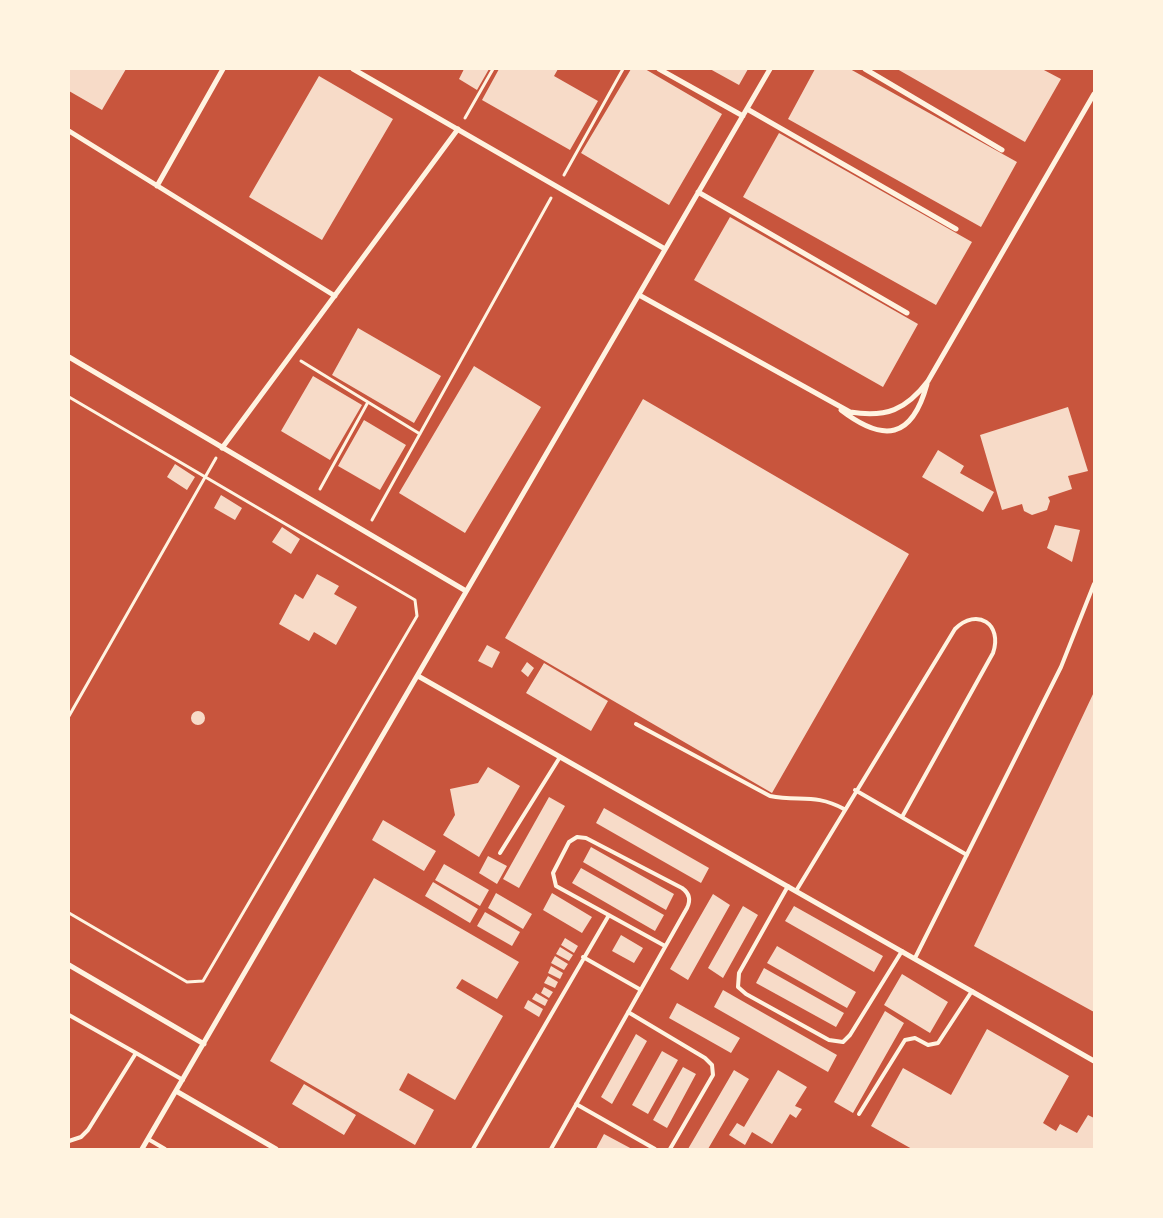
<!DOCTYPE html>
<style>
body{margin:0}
#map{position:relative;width:1163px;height:1218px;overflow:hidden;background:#c8553d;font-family:Spectral,serif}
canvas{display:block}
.frame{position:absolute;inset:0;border:70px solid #fff3e0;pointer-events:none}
</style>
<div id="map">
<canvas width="1163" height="1218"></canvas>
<div class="frame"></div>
</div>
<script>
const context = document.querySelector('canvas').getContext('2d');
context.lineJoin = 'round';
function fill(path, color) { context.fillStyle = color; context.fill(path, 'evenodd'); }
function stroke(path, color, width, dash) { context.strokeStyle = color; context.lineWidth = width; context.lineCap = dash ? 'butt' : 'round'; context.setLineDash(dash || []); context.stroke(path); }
const building = new Path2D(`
 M69,69h57l-24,41 -33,-19z
 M464,69h25l-12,21 -18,-11z
 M499,69h59l-4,7 44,25 -28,49 -88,-50z
 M631,69h14l77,45 -53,91 -88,-52z
 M710,69h38l-9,16z
 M815,69h35l167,93 -36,65 -193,-108z
 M897,69h145l19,10 -36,63z
 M319,76l74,43 -71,121 -73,-43z
 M779,133l193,109 -36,63 -193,-108z
 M730,217l188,107 -35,63 -189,-107z
 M358,328l83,48 -27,47 -82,-48z
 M474,366l67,41 -76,126 -66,-40z
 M313,376l49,29 -32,55 -49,-29z
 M643,399l266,155 -137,239 -267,-155z
 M1068,407l20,64 -20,5 4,13 -24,8 2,4 -3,9 -15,5 -8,-4 -2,-7 -20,6 -22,-75z
 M364,420l42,25 -26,45 -42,-24z
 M938,450l26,16 -4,7 34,19 -11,20 -61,-35z
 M175,464l20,13 -8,13 -20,-13z
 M221,495l21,13 -7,12 -21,-12z
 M1055,525l25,5 -8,32 -25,-14z
 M282,527l18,12 -9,15 -19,-12z
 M317,574l22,12 -5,8 23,13 -21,38 -22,-13 -5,9 -30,-17 16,-30 8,5z
 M487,645l13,7 -8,16 -14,-7z
 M527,662l7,6 -6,9 -7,-6z
 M544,663l64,38 -17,30 -65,-38z
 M1094,692v320l-120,-66z
 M191 718a7 7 0 1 1 14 0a7 7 0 1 1-14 0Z
 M488,767l32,19 -41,71 -36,-22 12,-20 -5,-26 28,-6z
 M549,797l16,9 -46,82 -16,-9z
 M604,808l105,60 -8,15 -105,-60z
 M383,820l53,31 -12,20 -52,-31z
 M591,847l83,47 -8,16 -83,-48z
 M488,856l19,10 -10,18 -18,-11z
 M444,864l45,26 -9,16 -45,-26z
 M581,868l83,47 -9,16 -83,-48z
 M374,878l145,84 -22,37 -35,-20 -6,9 47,28 -48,84 -47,-27 -9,17 35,20 -19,35 -145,-84z
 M433,882l45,27 -8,14 -45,-27z
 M496,893l36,21 -9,15 -35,-21z
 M552,893l40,24 -10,16 -39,-23z
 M713,894l17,11 -42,75 -18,-11z
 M743,906l15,9 -35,63 -15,-10z
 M794,906l89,50 -9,16 -89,-51z
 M485,912l35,20 -8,14 -35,-20z
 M621,935l22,13 -9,15 -22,-12z
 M565,938l13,8 -4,7 -13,-8z
 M777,946l79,46 -9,16 -80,-45z
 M560,947l13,8 -4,6 -13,-7z
 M555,956l13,8 -4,6 -13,-7z
 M551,966l12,7 -3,6 -12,-6z
 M764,968l80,45 -8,14 -80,-44z
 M902,974l46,28 -18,31 -46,-28z
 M548,976l10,6 -3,6 -11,-5z
 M544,987l9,5 -4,6 -8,-5z
 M723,990l114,65 -9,17 -114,-65z
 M536,993l12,7 -3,6 -13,-7z
 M528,1000l15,9 -4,8 -15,-9z
 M677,1003l63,35 -9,15 -62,-35z
 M885,1011l19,12 -51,90 -19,-11z
 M987,1029l82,47 -26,47 13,8 4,-7 17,9 11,-18 6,3v31h-182l-41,-23 32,-58 48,27z
 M636,1034l11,7 -35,63 -11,-7z
 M662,1051l16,9 -30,54 -16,-9z
 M683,1067l13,7 -29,54 -14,-8z
 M734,1070l15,9 -41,70h-20z
 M778,1070l29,17 -12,19 7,3 -6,9 -6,-4 -18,30 -20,-12 -7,13 -16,-10 8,-12 7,4z
 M304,1084l52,31 -12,20 -52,-31z
 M604,1134l28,15h-36z`);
const path = new Path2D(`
 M465,118l28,-49
 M564,175l59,-106
 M301,361l119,73
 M69,397l346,203 2,16 -214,365 -16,1 -118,-69
 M320,489l48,-87
 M372,520l179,-322
 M69,716l147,-258`);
const service = new Path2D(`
 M636,724l134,72c29,6 45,-3 74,13
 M855,790l112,65
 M500,853l60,-96
 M788,886l-49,87 -1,14 8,7 83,46 14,2 7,-7 52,-84
 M796,891l159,-262c22,-22 48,-5 38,24l-91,164
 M583,957l58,33
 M915,958l146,-291 33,-83
 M628,1012l77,46 7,7 1,10 -43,74
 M69,1015l67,38 -48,77 -7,7 -12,4
 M136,1053l47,27
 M576,1104l79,45
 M859,1114l46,-74 10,-2 13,7 10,-2 34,-52
 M148,1139l17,10
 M473,1149l136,-234
 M551,1149l136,-241c4,-8 2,-15 -5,-20l-96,-50 -9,-1 -8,5 -16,31 3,13 109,60`);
const minor = new Path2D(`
 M353,69l312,180
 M659,69l84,47
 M865,69l137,81
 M747,109l209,120
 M69,131l266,165
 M157,186l66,-117
 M698,192l209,121
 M639,295l211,117c36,6 56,-2 78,-31l166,-287
 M69,357l397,234
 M841,410c43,33 71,29 86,-26
 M222,448l236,-319
 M418,676l676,385
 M69,965l135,79
 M176,1091l100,58
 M142,1149l628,-1080`);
fill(building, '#f7dbc8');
stroke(path, '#fff3e0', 3);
stroke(service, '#fff3e0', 4);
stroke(minor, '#fff3e0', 5);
</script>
